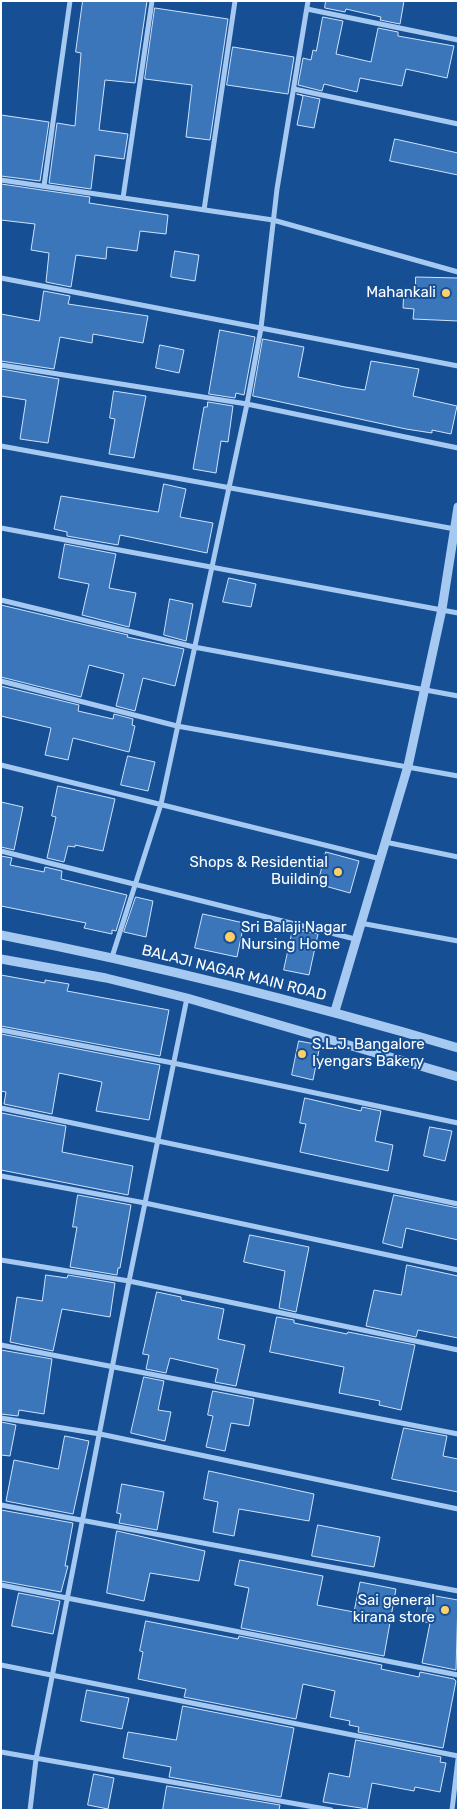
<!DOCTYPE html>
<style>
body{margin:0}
#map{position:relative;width:459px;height:1811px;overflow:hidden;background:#164f94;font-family:Rubik,sans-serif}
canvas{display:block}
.frame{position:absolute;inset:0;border:2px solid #fff;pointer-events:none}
</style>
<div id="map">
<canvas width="459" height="1811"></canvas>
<div class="frame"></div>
</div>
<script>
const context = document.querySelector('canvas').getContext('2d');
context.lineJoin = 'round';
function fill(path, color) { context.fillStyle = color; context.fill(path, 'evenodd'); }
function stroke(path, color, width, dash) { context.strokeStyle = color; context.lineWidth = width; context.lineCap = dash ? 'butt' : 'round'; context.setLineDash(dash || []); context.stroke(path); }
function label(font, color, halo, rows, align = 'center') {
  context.font = font + ' Rubik,sans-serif'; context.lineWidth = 4; context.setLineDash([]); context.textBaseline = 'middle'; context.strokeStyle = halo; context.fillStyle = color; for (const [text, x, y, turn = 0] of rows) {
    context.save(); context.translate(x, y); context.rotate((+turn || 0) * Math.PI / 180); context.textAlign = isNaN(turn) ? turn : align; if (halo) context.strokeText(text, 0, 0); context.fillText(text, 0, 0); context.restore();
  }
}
const building = new Path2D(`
 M83,1h64l-12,82 -30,-3 -6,50 29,4 -4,25 -29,-4 -4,34 -42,-6 8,-60 18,3 6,-73 -5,-1z
 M326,1h78l-4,23 -20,-4 1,-3 -35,-8 -1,3 -20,-4z
 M155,8l73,11 -18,121 -24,-3 6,-52 -47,-6z
 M323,17l20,4 -7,33 35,8 7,-34 20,4v4l56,10 -7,32 -41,-9 -4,17 -42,-8 -3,14 -33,-8 -2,7 -24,-6 5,-27 8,2 2,-10 3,1z
 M233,47l61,10 -6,37 -61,-9z
 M297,94l23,5 -6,29 -17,-3 6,-29z
 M1,115l48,7 -9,59 -39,-5z
 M395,139l63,14v22l-68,-14z
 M1,184l89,13 -1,6 79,12 -2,19 -26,-3 -3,20 -30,-4 -1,12 -30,-4 -5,32 -25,-5 3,-29 -18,-3 4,-26 -34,-4z
 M175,251l24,4 -4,26 -24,-4z
 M416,277l42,1v43l-45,-2 1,-10 -11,-1 1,-20 11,1z
 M44,291l26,5 -2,8 80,12 -5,27 -50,-9 -1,9 -32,-6 -6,32 -53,-8v-47l38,7z
 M220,330l35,7 -11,58 -8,-2 -1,5 -26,-4z
 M263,339l41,8 -6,30 47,10 20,3 6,-29 48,8 -6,27 44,10 -6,28 -19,-4v3l-26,-4 -153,-33z
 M160,345l24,5 -5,23 -23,-5z
 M1,369l58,10 -11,64 -28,-4 6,-39 -25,-4z
 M114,391l32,5 -12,62 -25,-4 6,-35 -5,-1z
 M208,402l25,4 -5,36 -7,-1 -5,32 -23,-4 11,-62h3z
 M164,484l22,5 -6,28 33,6 -6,30 -87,-18 -2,10 -51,-9v-4l-13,-3 7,-33 97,16z
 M65,544l51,10 -7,34 27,5 -7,34 -47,-12 7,-31 -30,-6z
 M229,578l27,6 -5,23 -28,-5z
 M170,599l23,5 -7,37 -22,-6z
 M1,605l127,30 -1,2 57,12 -9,37 -32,-8 -8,33 -19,-5 8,-32 -35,-9 -8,32 -80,-20z
 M1,686l78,19 -1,6 35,8 1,-5 19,5 -1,6 3,1 -6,26 -56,-14 -5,22 -23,-5 6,-27 -50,-12z
 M128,756l27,6 -7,29 -27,-6z
 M58,786l57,13 -12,52 -28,-6v2l-7,-1 -4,16 -17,-4 9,-41 -4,-1z
 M1,802l22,5 -9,43 -13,-3z
 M326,852l33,9 -9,32 -32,-9z
 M1,856l11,2 -2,7 34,7 1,-5 17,4 -1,8 66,16 -11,36 -4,-1v4l-28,-6 2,-5 -85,-17z
 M136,897l17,4 -7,36 -22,-5z
 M203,914l41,9 -7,34 -42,-9z
 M293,929l25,5 -9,41 -25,-5z
 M1,975l44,8v-3l24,4 -2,7 102,19 -9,46 -159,-30z
 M1,1034l159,31 -11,55 -53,-9 6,-29 -43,-9 -7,41 -48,-10 2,-12 -5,-1z
 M299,1041l21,4 -7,35 -21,-5z
 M305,1098l56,13 1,-4 19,4 -6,30 18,4 -5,26 -88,-19 6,-28 -6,-1z
 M2,1113l64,13 -4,26 71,14 -5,29 -127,-25z
 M430,1127l22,4 -7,30 -21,-5z
 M78,1195l53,10 -11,63h-2l-1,7 -47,-8 7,-40h-4z
 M394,1195l64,13v32l-52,-12 -4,20 -19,-5z
 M250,1235l59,12 -13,65 -17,-4 6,-37 -41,-9z
 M407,1265l51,11v62l-40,-8 -2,7 -50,-11 8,-36 27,5z
 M46,1275l21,3 1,-3 47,8 -5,34 -48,-8 -9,42 -43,-9 7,-45 25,4z
 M157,1292l24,5v3l43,9 -6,30 27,6 -9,41 -21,-4 3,-13 -48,-11 -4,15 -20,-4 3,-14 -6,-1z
 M277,1317l17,3v3l53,11 1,-2 67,13 -14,65 -22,-5 1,-4 -41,-8 5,-26 -74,-15z
 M1,1350l51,9 -8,55 -25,-4 -1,6 -17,-2z
 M144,1377l20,4 -6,29 13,2 -6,29 -34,-8z
 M213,1391l41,8 -5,27 -18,-3 -6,28 -19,-4 7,-31 -5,-1z
 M1,1422l15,3 -6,31 -9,-1z
 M404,1428l43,8 -4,20 15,3v33l-66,-13z
 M65,1436l24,5 -16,73 -67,-13 8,-41 44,9z
 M209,1471l105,23 -5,27 -70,-12 -5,27 -21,-4 5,-30 -14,-3z
 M122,1484l42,8 -7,38 -38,-7 2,-9 -4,-1z
 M1,1510l72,13 -8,43h3l-7,26 -60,-11z
 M318,1525l62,12 -6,30 -62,-11z
 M117,1531l88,20 -6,30 -49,-8 -6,28 -37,-8z
 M240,1560l83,16 -6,29 37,7 6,-30 36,7 -12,67 -143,-28 8,-40 -14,-3z
 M19,1593l41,8 -7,33 -41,-8z
 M430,1595l28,5 -2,70 -34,-7 8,-40 -5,-1z
 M146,1621l92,18 1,-3 143,29 -1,4 38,8 1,-5 34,7 2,2 -13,67 -85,-16 1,-5 -10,-2 1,-4 -20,-4 5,-26 -32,-7 -7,35 -112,-22 2,-8 -48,-10 5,-27 -3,-1z
 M87,1690l42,8 -7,31 -41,-8z
 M183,1706l111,22 -13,69 -112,-20 2,-10 -48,-9 5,-26 48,8z
 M356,1740l85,17 -1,5 6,1 -6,29 -25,-5 -1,4 -42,-8 -5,26 -44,-7 6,-29 20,4z
 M94,1774l20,4 -6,31 -20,-4z
 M167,1786l113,19 -1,5h-116z`);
const minor = new Path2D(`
 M307,9l151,31
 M294,89l164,35
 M1,180l272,40 185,52
 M44,186l26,-185
 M123,198l29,-197
 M204,210l31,-209
 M1,278l457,88
 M1,365l246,39 211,44
 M1,446l454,83
 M1,528l457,85
 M1,600l193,47 264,49
 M1,681l176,45 281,50
 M1,765l380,94
 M385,842l73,15
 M1,851l354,88 1,-4
 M360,923l98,18
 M112,957l49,-153 86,-400 14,-76 16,-139 31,-188
 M1,1030l172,33 285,60
 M1,1108l457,96
 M1,1176l144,27 313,67
 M1,1260l128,21 329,69
 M1,1345l457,89
 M1,1418l99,16 358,75
 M1,1505l457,86
 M1,1585l457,90
 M1,1665l457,91
 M1,1752l330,58
 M30,1810l6,-51 93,-478 58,-283
 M452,1810l6,-51`);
const tertiary = new Path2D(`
 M1,935c154,30 306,68 457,113
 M1,959l105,19 81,20 271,79
 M335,1011l73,-245 34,-157 16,-102`);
const markers = [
 [446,293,5,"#ffd066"],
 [338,872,5,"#ffd066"],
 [230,937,6,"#ffd066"],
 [302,1054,5,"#ffd066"],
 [445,1610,5,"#ffd066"]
];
const poiNames = [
 ["Mahankali",436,293],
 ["Shops & Residential",328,863],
 ["Building",328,880],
 ["Sri Balaji Nagar",241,928,"left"],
 ["Nursing Home",241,945,"left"],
 ["S.L.J. Bangalore",312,1045,"left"],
 ["Iyengars Bakery",312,1062,"left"],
 ["Sai general",435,1601],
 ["kirana store",435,1618]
];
const streetNames = [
 ["BALAJI NAGAR MAIN ROAD",234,973,14]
];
fill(building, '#3b76bb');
stroke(building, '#cde3fc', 1);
stroke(minor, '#a6c9f1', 5);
stroke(tertiary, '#a6c9f1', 9);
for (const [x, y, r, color] of markers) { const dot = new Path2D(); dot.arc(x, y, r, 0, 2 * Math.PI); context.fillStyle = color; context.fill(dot); stroke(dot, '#164f94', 2); }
label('15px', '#fff', '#164f94', poiNames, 'right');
label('15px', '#fff', '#164f94', streetNames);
</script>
